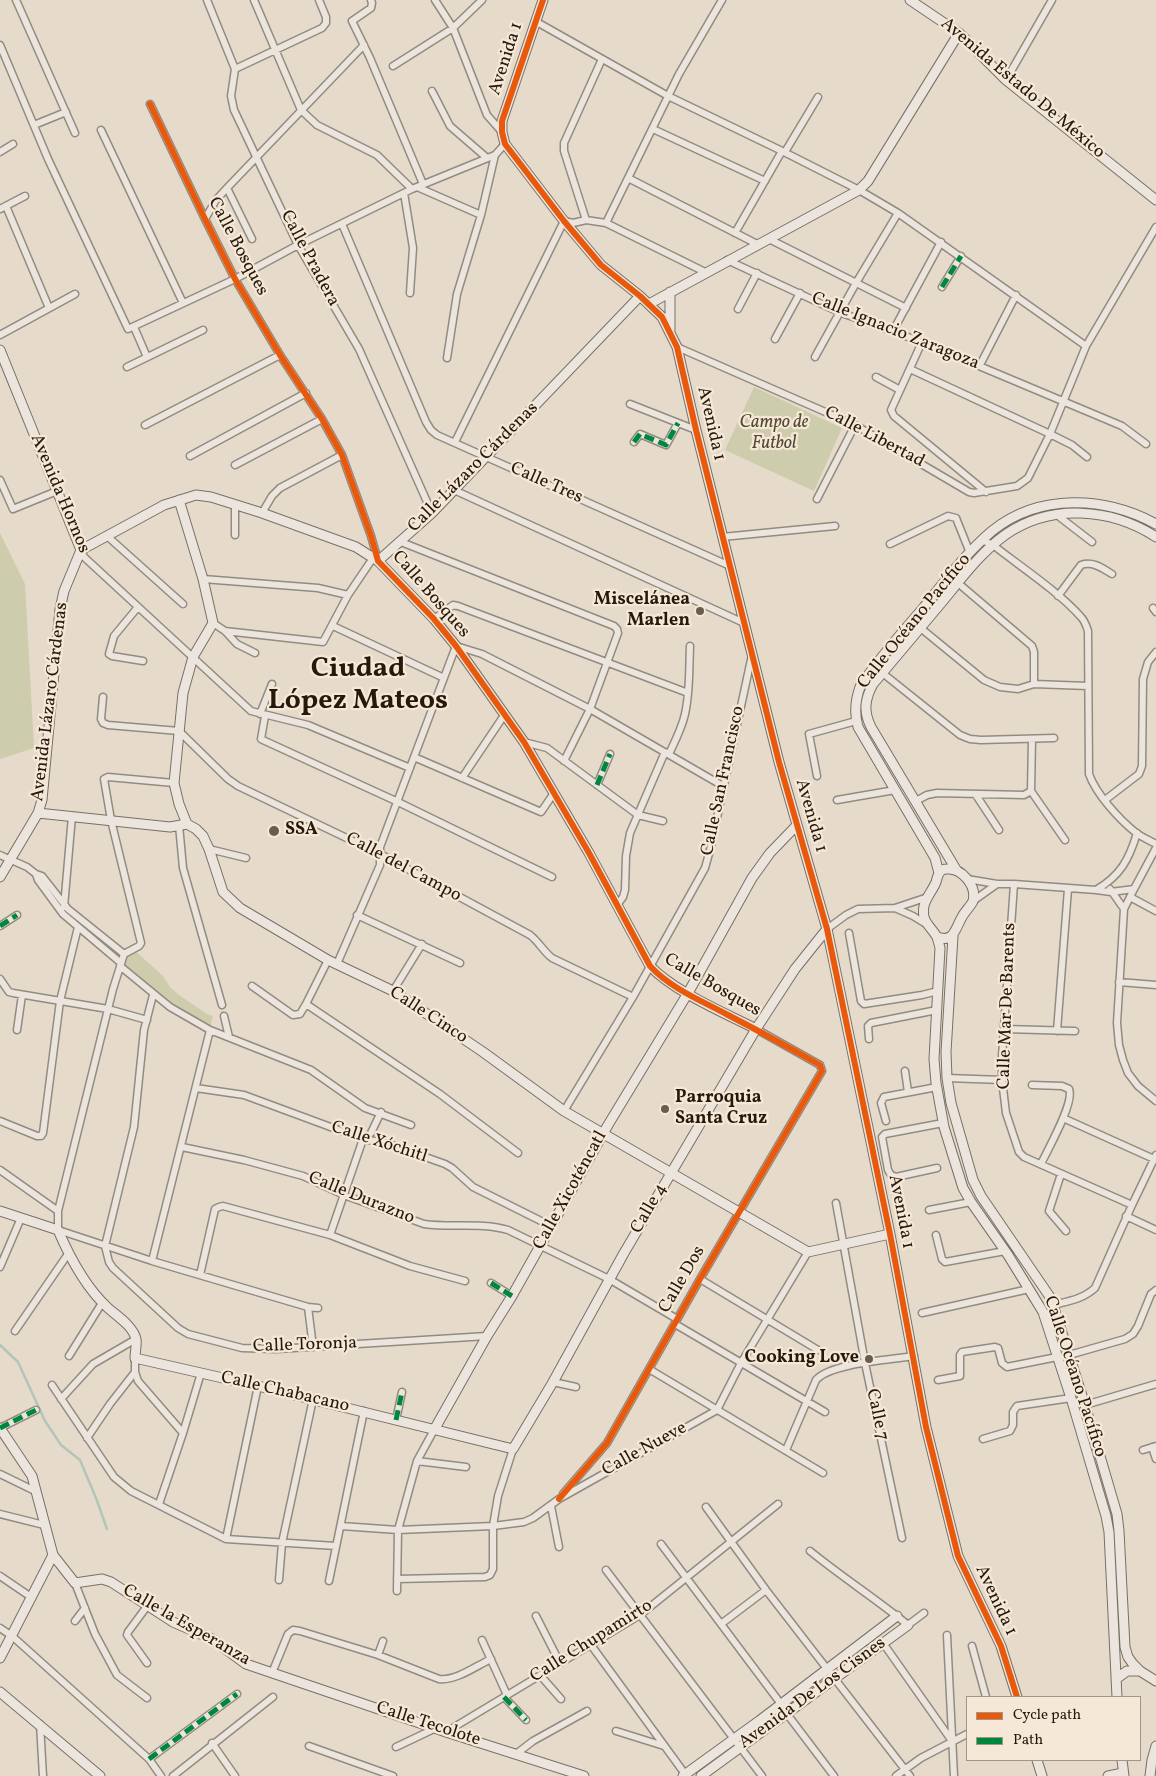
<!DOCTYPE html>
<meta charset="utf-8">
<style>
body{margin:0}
#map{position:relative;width:1156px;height:1776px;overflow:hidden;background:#e6dbcb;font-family:Vollkorn,serif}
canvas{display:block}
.legend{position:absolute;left:966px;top:1696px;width:175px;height:65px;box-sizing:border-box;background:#f6e8d6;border:1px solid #a39586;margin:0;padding:6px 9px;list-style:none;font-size:15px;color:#26180d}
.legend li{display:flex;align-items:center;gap:10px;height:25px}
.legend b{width:25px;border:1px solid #a39586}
</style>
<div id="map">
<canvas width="1156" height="1776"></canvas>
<ul class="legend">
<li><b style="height:6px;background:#e8590c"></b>Cycle path</li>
<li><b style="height:6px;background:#00873e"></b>Path</li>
</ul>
</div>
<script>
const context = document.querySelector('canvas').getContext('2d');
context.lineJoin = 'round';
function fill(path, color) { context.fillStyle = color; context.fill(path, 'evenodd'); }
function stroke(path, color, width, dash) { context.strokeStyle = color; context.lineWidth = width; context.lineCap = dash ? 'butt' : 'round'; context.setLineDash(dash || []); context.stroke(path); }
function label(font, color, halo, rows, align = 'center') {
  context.font = font + ' Vollkorn,serif'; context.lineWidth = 4.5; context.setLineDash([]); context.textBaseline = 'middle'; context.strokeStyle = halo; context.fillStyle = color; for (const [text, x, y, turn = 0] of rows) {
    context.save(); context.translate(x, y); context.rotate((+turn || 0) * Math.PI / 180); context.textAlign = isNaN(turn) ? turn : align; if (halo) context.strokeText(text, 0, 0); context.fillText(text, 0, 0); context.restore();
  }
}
const green = new Path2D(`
 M754,387l88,41 -28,63 -89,-41z
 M0,533l25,51 9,164 -34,11z
 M133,949l30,27 7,11 9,8 28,19 6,2 -3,11 -39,-21 -50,-41z`);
const stream = new Path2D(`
 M0,1345l18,17 27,59 16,24 19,15 16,38 11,31`);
const street = new Path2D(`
 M16,0l59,133
 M207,0l28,69 -4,27 3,14 64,135 61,104 73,164
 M254,0l47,110 16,15 60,30 35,34
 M371,0l1,3 -1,5 -19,13 18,37 53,126
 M435,0l18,28 34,87 15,17
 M535,21l133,75 114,55 77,39 39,23 188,133
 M0,45l48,114 80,170 107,-50 63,-34 114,-56 83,-34 10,-11
 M393,66l60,-38 29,-28
 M235,69l87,-41 4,-5v-6l-7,-17
 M1006,80l46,-80
 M432,91l18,35 37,32
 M150,104l55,115 30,60 45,76 42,64 20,36 29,81 7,25
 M34,125l32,-13
 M653,129l112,52
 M101,130l82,173
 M0,152l13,-8
 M785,152l33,-55
 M628,178l129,66
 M417,187l64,28
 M227,188l25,51
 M404,193l9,55 -3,45
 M6,206l43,102
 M0,209l25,-13
 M205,219l11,-19 11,-12 137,-143
 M586,220l-22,-69v-8l38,-84
 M606,223l73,-149 43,-74
 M342,224l84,198 5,8 6,5 293,131
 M735,233l47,-82
 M769,239l137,69
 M727,260l112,52 83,30 200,84 24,18
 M942,287l19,-31
 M738,309l19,-36
 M134,327l13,30
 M893,331l48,-89
 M0,335l75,-41
 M775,339l25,-46
 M922,342l-31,68 3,6 92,76
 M677,347l178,78 114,67 5,1 43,-7 11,-8 22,-44 36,-88 70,-119
 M815,357l41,-74 42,-70
 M447,358l10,-64 24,-79 14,-60
 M980,365l36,-70
 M127,367l76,-37
 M910,369l140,65 22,11 15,12
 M876,377l24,13
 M630,404l66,26
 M145,425l135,-70
 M455,442l109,-221 9,2 13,-3 20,3 99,49
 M634,442l6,-8 26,11 12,-22
 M190,456l116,-63
 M235,465l87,-46
 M0,480l13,29 44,-18
 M454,490l290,133
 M817,499l38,-74
 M262,513l10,-17 8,-8 62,-33
 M1057,515l35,27
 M235,535v-31
 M107,536l76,68
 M722,537l113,-11
 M982,540l11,5c28,22 66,47 88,72 4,4 5,8 7,14l1,143c7,20 30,45 46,58 6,5 14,8 21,12
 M401,542l213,84 3,3 1,4 -28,76 -26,52
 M890,544l58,-28 8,2 14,35
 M81,550l3,7 167,154 57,14 102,43
 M203,579l115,9 30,7
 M958,583l74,63 2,6v32
 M1058,596l23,-31c12,-4 21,3 31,9
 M138,607l-24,29 -5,18 3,2 31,5
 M1153,608l3,4
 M434,619l19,-14 5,1 230,87
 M912,621l72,59 16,7 18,2 16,-5 54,2
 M213,623l12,8 98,11 25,-47 25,-37
 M333,626l111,52
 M225,631l12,13 18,9
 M875,667l85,68 10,4 11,1 73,-2
 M103,697l-2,22 2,4 5,2 71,6 49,48 10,7 142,68 150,81c9,7 13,16 22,23l81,39
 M260,714l12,-30
 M265,716l-4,23 4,2 133,61 154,75
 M524,742l23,6 91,67 25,6
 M669,754c6,-13 13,-26 16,-40 5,-22 4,-45 5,-68
 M414,757l127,55 13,-19
 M817,776l-8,-42 47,-13
 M462,778l43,-64
 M597,785l13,-31
 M1031,791l34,49
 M1031,791l1,-52
 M976,795l23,35
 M837,800l58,-10
 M1105,800l34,-26 3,-8 1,-87 5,-17 8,-10
 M916,801l11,-6 10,-2 87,2 7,-4
 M179,825l4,43 39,137
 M1137,833c-8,27 -17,43 -41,57l15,2 23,-3 22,-41
 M209,849l37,9
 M0,855l27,12 9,7 6,2 26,33 56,45
 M36,874l2,6 25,34 58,49
 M967,879l30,5h17l82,6
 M1014,884l-12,173v23l4,33 13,39 5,5 108,48
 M1110,889l14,20
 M1134,889l-10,20 -7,114 2,22 4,15 5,13 10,13 18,15
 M1130,897l26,14
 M973,901l24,-17
 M617,905l6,-8 2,-7 1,-34 4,-23 35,-81
 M64,907l8,-91
 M895,908l18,8 13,8
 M357,915l103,48
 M0,926l17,-11
 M827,929l19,-14 12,-6 37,-1 33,-11
 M849,933l12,68 3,3 58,-9 16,-4
 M124,954l-11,35 -55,222v19l94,31 156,46 10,1
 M124,954l15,-8 2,-3 -30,-123 -7,-41 4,-2 66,6
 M337,964l43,-99v-18l76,-201 26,8 108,55 133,77
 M120,966l50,41 40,23 101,40 54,38 46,17
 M0,979l9,13 4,1 95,16 39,11
 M1119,982l37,3
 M252,986l41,29 7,-1 6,-10 134,90 78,59
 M393,991l29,-47
 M153,995l-9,35 -10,97 -29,119 4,16 4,6 65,60 10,6 54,14 35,1 210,-13
 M306,1004l22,-44
 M224,1016l5,21
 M1005,1029l70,2
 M17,1030l5,-35
 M1057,1031l11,-142
 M869,1039l-1,-13 3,-3 66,-13
 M905,1071l3,21
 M947,1078l55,2
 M1032,1085l30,1 7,3c6,13 -21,60 -28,75
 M196,1088l48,7 119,44 23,4 59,21 7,4 21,19 78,39
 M564,1111l69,-114 72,-129 5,-18 42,-195
 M1063,1118l91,41
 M0,1121l37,15h4l2,-3 17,-132 18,-74
 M886,1121l-5,-18 3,-6 53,-10
 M371,1133l10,-21
 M182,1147l62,13 59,16 41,19 80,29c28,4 57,-2 84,6l101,49 68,40
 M937,1168l-41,9 -5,-2 -3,-5 -6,-33 3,-3 58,-11
 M0,1170l58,41
 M1061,1174l-12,37 17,20
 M836,1203l29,160 37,175
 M929,1210l42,-8
 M1126,1216l30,14
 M330,1235l33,-96
 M936,1235l6,24 3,3 60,-11
 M152,1261l58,-231
 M0,1267l21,-49
 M200,1275l15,-66 4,-2 4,-1 107,29 80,31 55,15
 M700,1279l118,71
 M491,1283l21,13
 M1053,1305c16,-4 30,-6 42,-17l37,-83 24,-50
 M308,1307l5,40
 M922,1313l107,-24
 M675,1324l150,88
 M15,1331l53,-77
 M1069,1355l56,-16 8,-5 5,-8 13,-32 5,-4
 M69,1356l33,-53
 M135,1358v14l3,9 45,52
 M649,1369l174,104
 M938,1380l22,-4v-21l2,-3 33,-5 3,1 4,15 5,4 50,-10
 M553,1382l23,5
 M52,1385l62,92 17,14 95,48 110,7
 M61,1399l32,-35 43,-25
 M1085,1405l71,-21
 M396,1420l6,-28
 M0,1428l36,-18
 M87,1438l23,-34 25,-32
 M983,1439l27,-8 3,-6v-13l4,-6 54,-8
 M1152,1447l4,12
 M786,1450l30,-70c15,-17 74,-20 98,-24
 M1143,1450l13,-4
 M417,1461l49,6
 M0,1474l37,18
 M563,1494l44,-51 93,-164 122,-208 -2,-6 -64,-36
 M159,1504l24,-71 18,-60
 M551,1506l8,41
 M706,1507l60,83 144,186
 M0,1514l44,11
 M341,1526l57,4 95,-4 31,-4 9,-4 26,-19 158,-89 24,-47 67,-111
 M226,1539l32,-153
 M661,1544l120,160
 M810,1551c32,26 66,48 98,74l16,-12
 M606,1570l156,206
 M0,1576l31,21
 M397,1579l88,-2 5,-2 3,-6v-43l5,-30 15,-47
 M279,1580l3,-37 31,-144
 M329,1581l35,-170
 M75,1583l20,51 22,41 30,23
 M397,1591l1,-61 19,-69 17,-31
 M536,1616l24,47
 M75,1621l10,-13
 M721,1624l45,-34
 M0,1628l12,8 137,123 12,17
 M947,1635l7,141
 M482,1640l25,55
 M883,1643l69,98
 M591,1645l94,129
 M972,1646l14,51
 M378,1655l5,-14
 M147,1663l-20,-28 1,-3 20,-27
 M272,1673l16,-39 5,-4 7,1 78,24 61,24c17,2 37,-13 52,-20
 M540,1675l21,24
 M504,1697l22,23
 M787,1714l47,62
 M40,1724l3,52
 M616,1731l48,15
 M446,1732l194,-117 138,-111
 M212,1743l23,33
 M309,1746l84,30
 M396,1747l40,-19
 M516,1754l17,-13 54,-30
 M149,1759l88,-65
 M173,1776l100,-79
 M896,1776l25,-18 46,-24`);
const secondary = new Path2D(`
 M543,0l-41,121v11l3,12 59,77 37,44 39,31 22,21 15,30 19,83 83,332 48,167 63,305 36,193 32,129 43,90 16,51
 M910,0l49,33 47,47 150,120
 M649,304l210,-114 9,-9 91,-148
 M670,330v-38
 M0,350l81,200
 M179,500l24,79 10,44 -20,34 -10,36 -9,90 5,21 8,20 9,5 7,7 6,13 14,43 17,16 88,52 65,31 90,61 81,59 244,141 82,-18
 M81,550l83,-45 32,-10 15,2 51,16 94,34 22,14 56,58 22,27 68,96 65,111 61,113c23,25 75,47 106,63
 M378,561l54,-48 208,-217
 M38,813l132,14 17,-3
 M957,871l-86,-144c-8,-16 -6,-28 2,-43 23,-27 46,-55 69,-82 19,-23 38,-49 63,-67 46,-32 106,-27 151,2
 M939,873l-4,-15 -77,-131c-4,-14 -3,-26 2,-40 18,-28 42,-54 64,-80 21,-26 42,-54 68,-76 47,-38 113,-35 164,-7
 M0,877l38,-64 4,-13 18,-191 4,-18 17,-41
 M953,936l-7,116 1,26 4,25 22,77 8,16 69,101 3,8 32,100 32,109 2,17 6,116 3,10 5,7 7,7 16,10
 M937,937c17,6 18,-8 25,-20 3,-6 9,-11 11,-16 4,-15 -11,-33 -26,-32 -8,0 -9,6 -11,13 -3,8 -10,15 -12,24 -3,16 6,19 13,31 1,3 2,7 3,11l-6,111 2,24 8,44 19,61 8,14 37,53 35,57 28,86 35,118 3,16 8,165
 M0,1211l58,19c12,28 27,57 50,78 9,8 25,18 28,31 1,5 -1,13 -1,19l123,28 255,63 40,-67 71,-129 132,-224 39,-60 32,-40
 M0,1428l32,48 21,79 -53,103
 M434,1430l53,-94 25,-40 96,-171 80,-132 64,-115 18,-25 27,-28
 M53,1555l22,28 27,-4 9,3 62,40 39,17 34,25 200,68 138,44
 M1116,1679l11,-8h13
 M0,1692l100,84
 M1037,1760l5,16
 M1122,1760l2,16
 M683,1776l76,-55 138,-105
 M701,1776l207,-151
 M1108,1776l15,-3
 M1150,1776l2,-16 4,-14`);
const quiet = new Path2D(`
 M942,287l19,-31
 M634,442l6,-8 26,11 12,-22
 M597,785l13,-31
 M0,926l17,-11
 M491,1283l21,13
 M396,1420l6,-28
 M0,1428l36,-18
 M504,1697l22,23
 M149,1759l88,-65`);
const cycleway = new Path2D(`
 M543,0l-41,121v11l3,12 59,77 37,44 39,31 22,21 15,30 19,83 83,332 48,167 63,305 36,193 32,129 43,90 16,51
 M150,104l55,115 30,60 45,76 42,64 20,36 29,81 7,25 56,58 22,27 68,96 65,111 61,113c20,22 52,35 78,49 31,16 62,33 92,50l2,6 -122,208 -93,164 -48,56`);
const markers = [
 [700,611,5,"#695c50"],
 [274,831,6,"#695c50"],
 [665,1109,5,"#695c50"],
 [869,1359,5,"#695c50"]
];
const streetNames = [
 ["Avenida 1",507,59,-72],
 ["Avenida Estado De México",1022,89,40],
 ["Calle Bosques",237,247,62],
 ["Calle Pradera",309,259,62],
 ["Calle Ignacio Zaragoza",895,332,22],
 ["Avenida 1",710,424,77],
 ["Calle Libertad",874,438,28],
 ["Calle Lázaro Cárdenas",474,468,-45],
 ["Calle Tres",546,484,24],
 ["Avenida Hornos",59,494,67],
 ["Calle Bosques",430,595,49],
 ["Calle Océano Pacífico",915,622,-51],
 ["Avenida Lázaro Cárdenas",51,702,-83],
 ["Calle San Francisco",724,781,-78],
 ["Avenida 1",810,816,74],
 ["Calle del Campo",403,868,28],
 ["Calle Bosques",712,986,30],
 ["Calle Mar De Barents",1008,1006,-88],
 ["Calle Cinco",428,1016,33],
 ["Calle Xóchitl",379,1143,18],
 ["Calle Xicoténcatl",571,1191,-61],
 ["Calle Durazno",361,1199,22],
 ["Calle 4",650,1209,-60],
 ["Avenida 1",900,1212,79],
 ["Calle Dos",683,1280,-60],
 ["Calle Toronja",305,1346,-2],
 ["Calle Océano Pacífico",1074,1377,72],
 ["Calle Chabacano",285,1393,13],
 ["Calle 7",876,1415,78],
 ["Calle Nueve",645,1450,-29],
 ["Avenida 1",995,1601,65],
 ["Calle la Esperanza",186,1626,30],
 ["Calle Chupamirto",592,1642,-32],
 ["Avenida De Los Cisnes",813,1694,-36],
 ["Calle Tecolote",428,1725,18]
];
const parkNames = [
 ["Campo de",774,424],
 ["Futbol",774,445]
];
const poiNames = [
 ["Miscelánea",690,601],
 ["Marlen",690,622],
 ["SSA",285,831,"left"],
 ["Parroquia",675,1099,"left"],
 ["Santa Cruz",675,1120,"left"],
 ["Cooking Love",859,1359]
];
const townNames = [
 ["Ciudad",358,671],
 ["López Mateos",358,703]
];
fill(green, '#cdccac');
stroke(stream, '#b2c5b8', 2.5);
stroke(street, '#938b81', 9);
stroke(secondary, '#787067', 11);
stroke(street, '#ebe5dd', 6);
stroke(secondary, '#ebe5dd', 9);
stroke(quiet, '#00873e', 5, [10, 5]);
stroke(cycleway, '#e8590c', 6);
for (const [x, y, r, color] of markers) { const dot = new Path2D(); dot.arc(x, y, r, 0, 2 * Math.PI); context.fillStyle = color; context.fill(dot); stroke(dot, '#f6e8d6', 2); }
label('18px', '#26180d', '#f6e8d6', streetNames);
label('italic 18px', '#524a35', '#f6e8d6', parkNames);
label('bold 18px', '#26180d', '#f6e8d6', poiNames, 'right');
label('bold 28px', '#26180d', '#f6e8d6', townNames);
</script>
